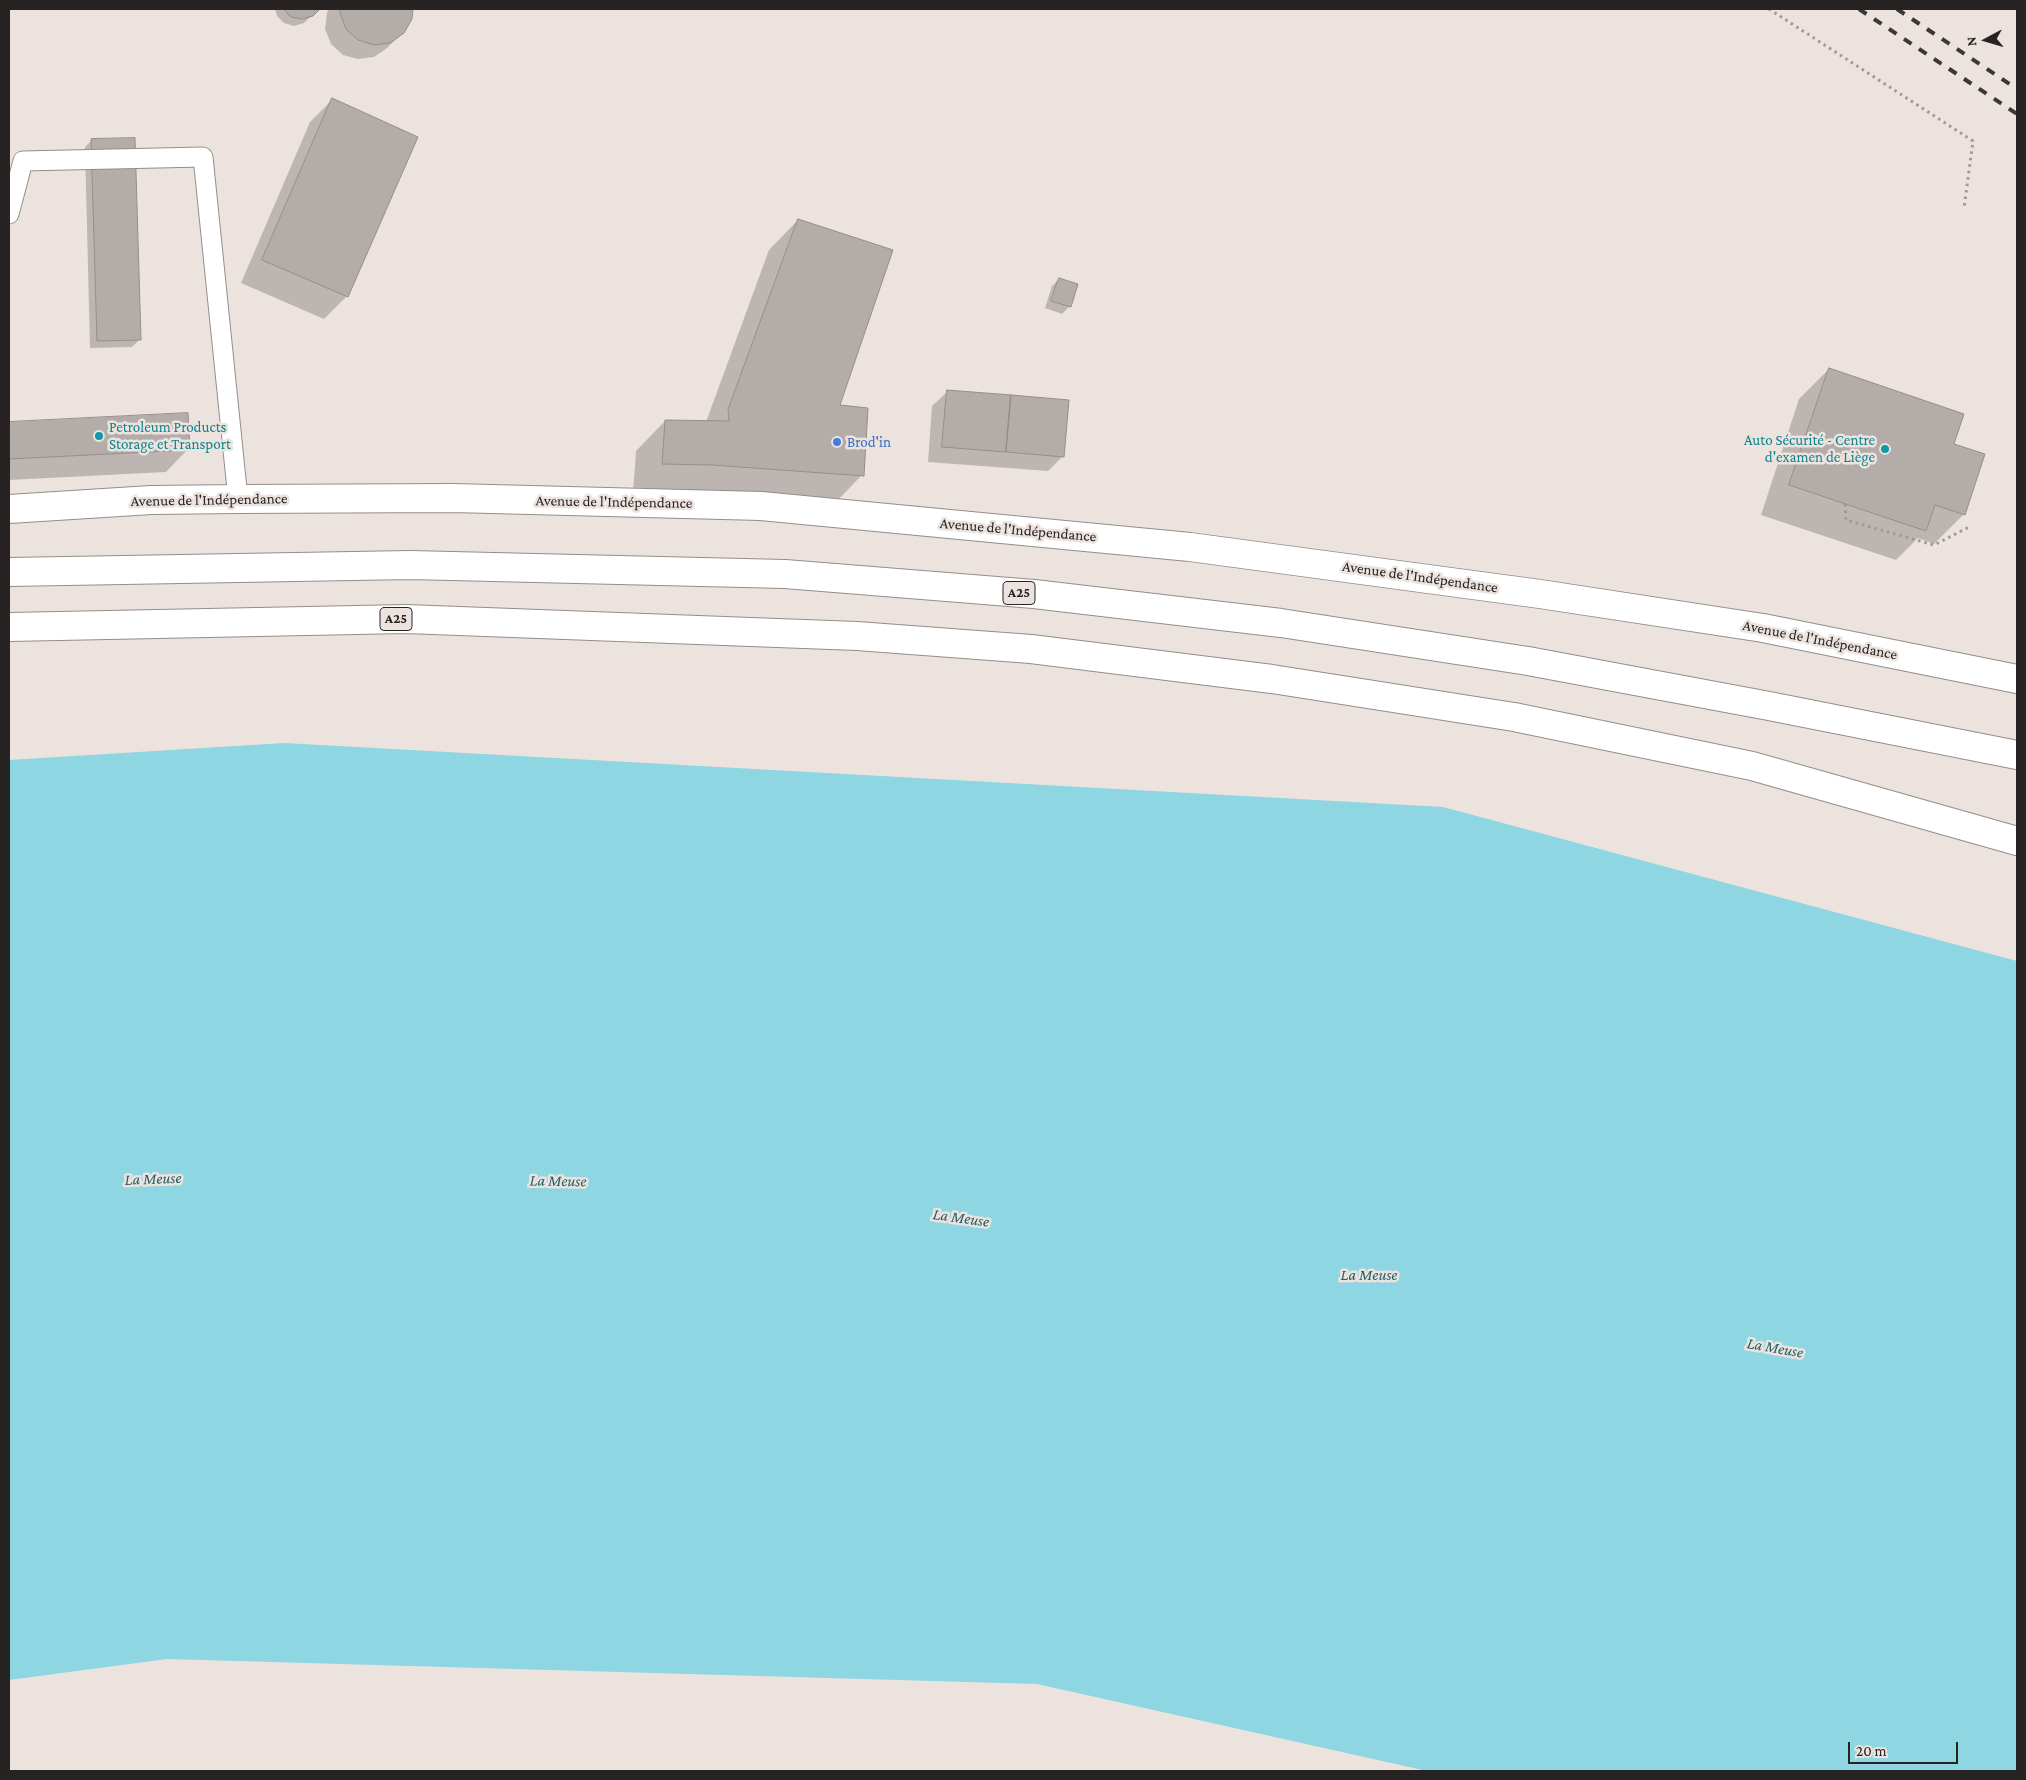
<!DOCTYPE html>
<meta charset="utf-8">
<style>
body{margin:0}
#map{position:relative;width:2026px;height:1780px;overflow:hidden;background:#ece3df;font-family:"Crimson Pro",serif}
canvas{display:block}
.frame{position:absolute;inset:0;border:10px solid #262322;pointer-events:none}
.north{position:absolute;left:1961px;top:15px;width:50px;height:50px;-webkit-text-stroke:4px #ece3df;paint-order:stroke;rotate:264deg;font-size:14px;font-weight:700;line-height:20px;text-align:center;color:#262322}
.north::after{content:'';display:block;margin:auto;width:18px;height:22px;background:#262322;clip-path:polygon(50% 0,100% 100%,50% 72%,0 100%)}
.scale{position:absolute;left:1848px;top:1742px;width:110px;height:22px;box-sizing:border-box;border:2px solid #262322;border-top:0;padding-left:6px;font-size:15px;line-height:18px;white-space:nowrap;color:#262322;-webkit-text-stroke:4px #ece3df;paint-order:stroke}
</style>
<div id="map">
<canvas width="2026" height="1780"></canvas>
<div class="frame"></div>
<div class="north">N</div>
<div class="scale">20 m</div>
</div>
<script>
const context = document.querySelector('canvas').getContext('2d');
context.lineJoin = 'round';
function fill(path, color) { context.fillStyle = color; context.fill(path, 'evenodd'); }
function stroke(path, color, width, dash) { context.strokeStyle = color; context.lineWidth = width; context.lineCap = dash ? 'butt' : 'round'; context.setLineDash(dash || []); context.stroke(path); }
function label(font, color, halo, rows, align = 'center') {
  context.font = font + ' "Crimson Pro",serif'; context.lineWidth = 5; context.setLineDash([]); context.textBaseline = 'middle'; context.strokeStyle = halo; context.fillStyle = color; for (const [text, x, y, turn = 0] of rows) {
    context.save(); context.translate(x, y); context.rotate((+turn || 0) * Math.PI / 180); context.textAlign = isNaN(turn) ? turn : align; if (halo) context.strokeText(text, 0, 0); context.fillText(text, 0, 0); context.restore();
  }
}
const water = new Path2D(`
 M284,743l1159,64 574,154v810h-590l-390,-87 -870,-25 -158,21v-920z`);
const shadow = new Path2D(`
 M275,9h44l-15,14 -10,3 -10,-3 -7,-7z
 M329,9h82v9l-8,14 -16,16 -13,9 -16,2 -15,-4 -12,-11 -6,-15 2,-16z
 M332,100l15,196 -23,23 -83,-36 69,-161z
 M92,140l47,200 -7,7 -42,1 -5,-201z
 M798,220l40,187 24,68 -29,30 -200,-12 3,-42 29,-30 41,1 63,-172z
 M1059,279l10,28 -7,7 -17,-6 7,-22z
 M1829,369l124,75 11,70 -30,30 -16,-6 -22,22 -135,-45 38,-116z
 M947,392l116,64 -15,15 -120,-9 4,-56z
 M187,415l1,34 -22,23 -157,8v-56z`);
const building = new Path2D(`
 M284,9h36l-7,7 -11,3 -11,-2z
 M340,9h73l-1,10 -8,14 -14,10 -16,2 -16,-5 -12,-11 -6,-16z
 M332,98l86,39 -70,160 -86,-37z
 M135,138l6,202 -44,1 -6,-202z
 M798,219l95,31 -53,155 28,3 -4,68 -152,-11 -50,-1 3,-44 64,1 -1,-11z
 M1059,278l19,6 -7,23 -20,-6z
 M1829,368l135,46 -10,30 31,10 -20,61 -30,-10 -9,26 -137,-46z
 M947,390l64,5 -5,57 -64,-5z
 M1011,395l58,5 -5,57 -58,-5z
 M188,413l2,37 -181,9v-37z`);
const path = new Path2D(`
 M1769,9l204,132 -9,67
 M1845,504l1,16 88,25 37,-19`);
const lane = new Path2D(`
 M9,214l14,-53 180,-4 35,342`);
const secondary = new Path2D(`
 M9,509l142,-9 87,-1 215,-1 308,8 429,41 350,47 223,34 254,51`);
const highway = new Path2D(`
 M9,572l401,-7 375,9 249,20 247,29 247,38 241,45 248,49
 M9,627l397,-8 451,17 174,13 241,30 242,38 238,49 265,75`);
const rail = new Path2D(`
 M1859,9l158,105
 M1897,9l120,80`);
const markers = [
 [99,436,5,"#0f9aa8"],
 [837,442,5,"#3f7fe0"],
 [1885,449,5,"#0f9aa8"]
];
const shields = [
 [1019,593,32],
 [396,619,32]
];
const shieldNames = [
 ["A25",1019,593],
 ["A25",396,619]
];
const cultureNames = [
 ["Petroleum Products",109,427],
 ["Storage et Transport",109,444],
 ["Auto Sécurité - Centre",1875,440,"right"],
 ["d'examen de Liège",1875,457,"right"]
];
const shopNames = [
 ["Brod'in",847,442]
];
const streetNames = [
 ["Avenue de l'Indépendance",209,500,-1],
 ["Avenue de l'Indépendance",614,502,1],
 ["Avenue de l'Indépendance",1018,530,5],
 ["Avenue de l'Indépendance",1420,577,8],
 ["Avenue de l'Indépendance",1820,640,11]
];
const waterNames = [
 ["La Meuse",153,1179,-2],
 ["La Meuse",558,1181,1],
 ["La Meuse",961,1218,8],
 ["La Meuse",1369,1275],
 ["La Meuse",1775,1348,10]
];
fill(water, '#8dd6e2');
fill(shadow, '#0003');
fill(building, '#b4aca8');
stroke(building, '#958d89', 1);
stroke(lane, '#958d89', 21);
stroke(secondary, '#958d89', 30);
stroke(highway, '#958d89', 30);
stroke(path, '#9f9996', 3, [2.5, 4]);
stroke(lane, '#fff', 19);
stroke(secondary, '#fff', 28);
stroke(highway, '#fff', 28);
stroke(rail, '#3a3736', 4, [9, 9]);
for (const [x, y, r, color] of markers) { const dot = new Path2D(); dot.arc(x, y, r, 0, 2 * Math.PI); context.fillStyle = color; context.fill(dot); stroke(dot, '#ece3df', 2); }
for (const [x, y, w] of shields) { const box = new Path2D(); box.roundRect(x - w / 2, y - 11.5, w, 23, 4); context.fillStyle = '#ece3df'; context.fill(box); stroke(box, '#262322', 1); }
label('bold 14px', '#262322', null, shieldNames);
label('15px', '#0d838f', '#ece3df', cultureNames, 'left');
label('15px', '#366cbe', '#ece3df', shopNames, 'left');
label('15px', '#262322', '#ece3df', streetNames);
label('italic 16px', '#225f68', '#ece3df', waterNames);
</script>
